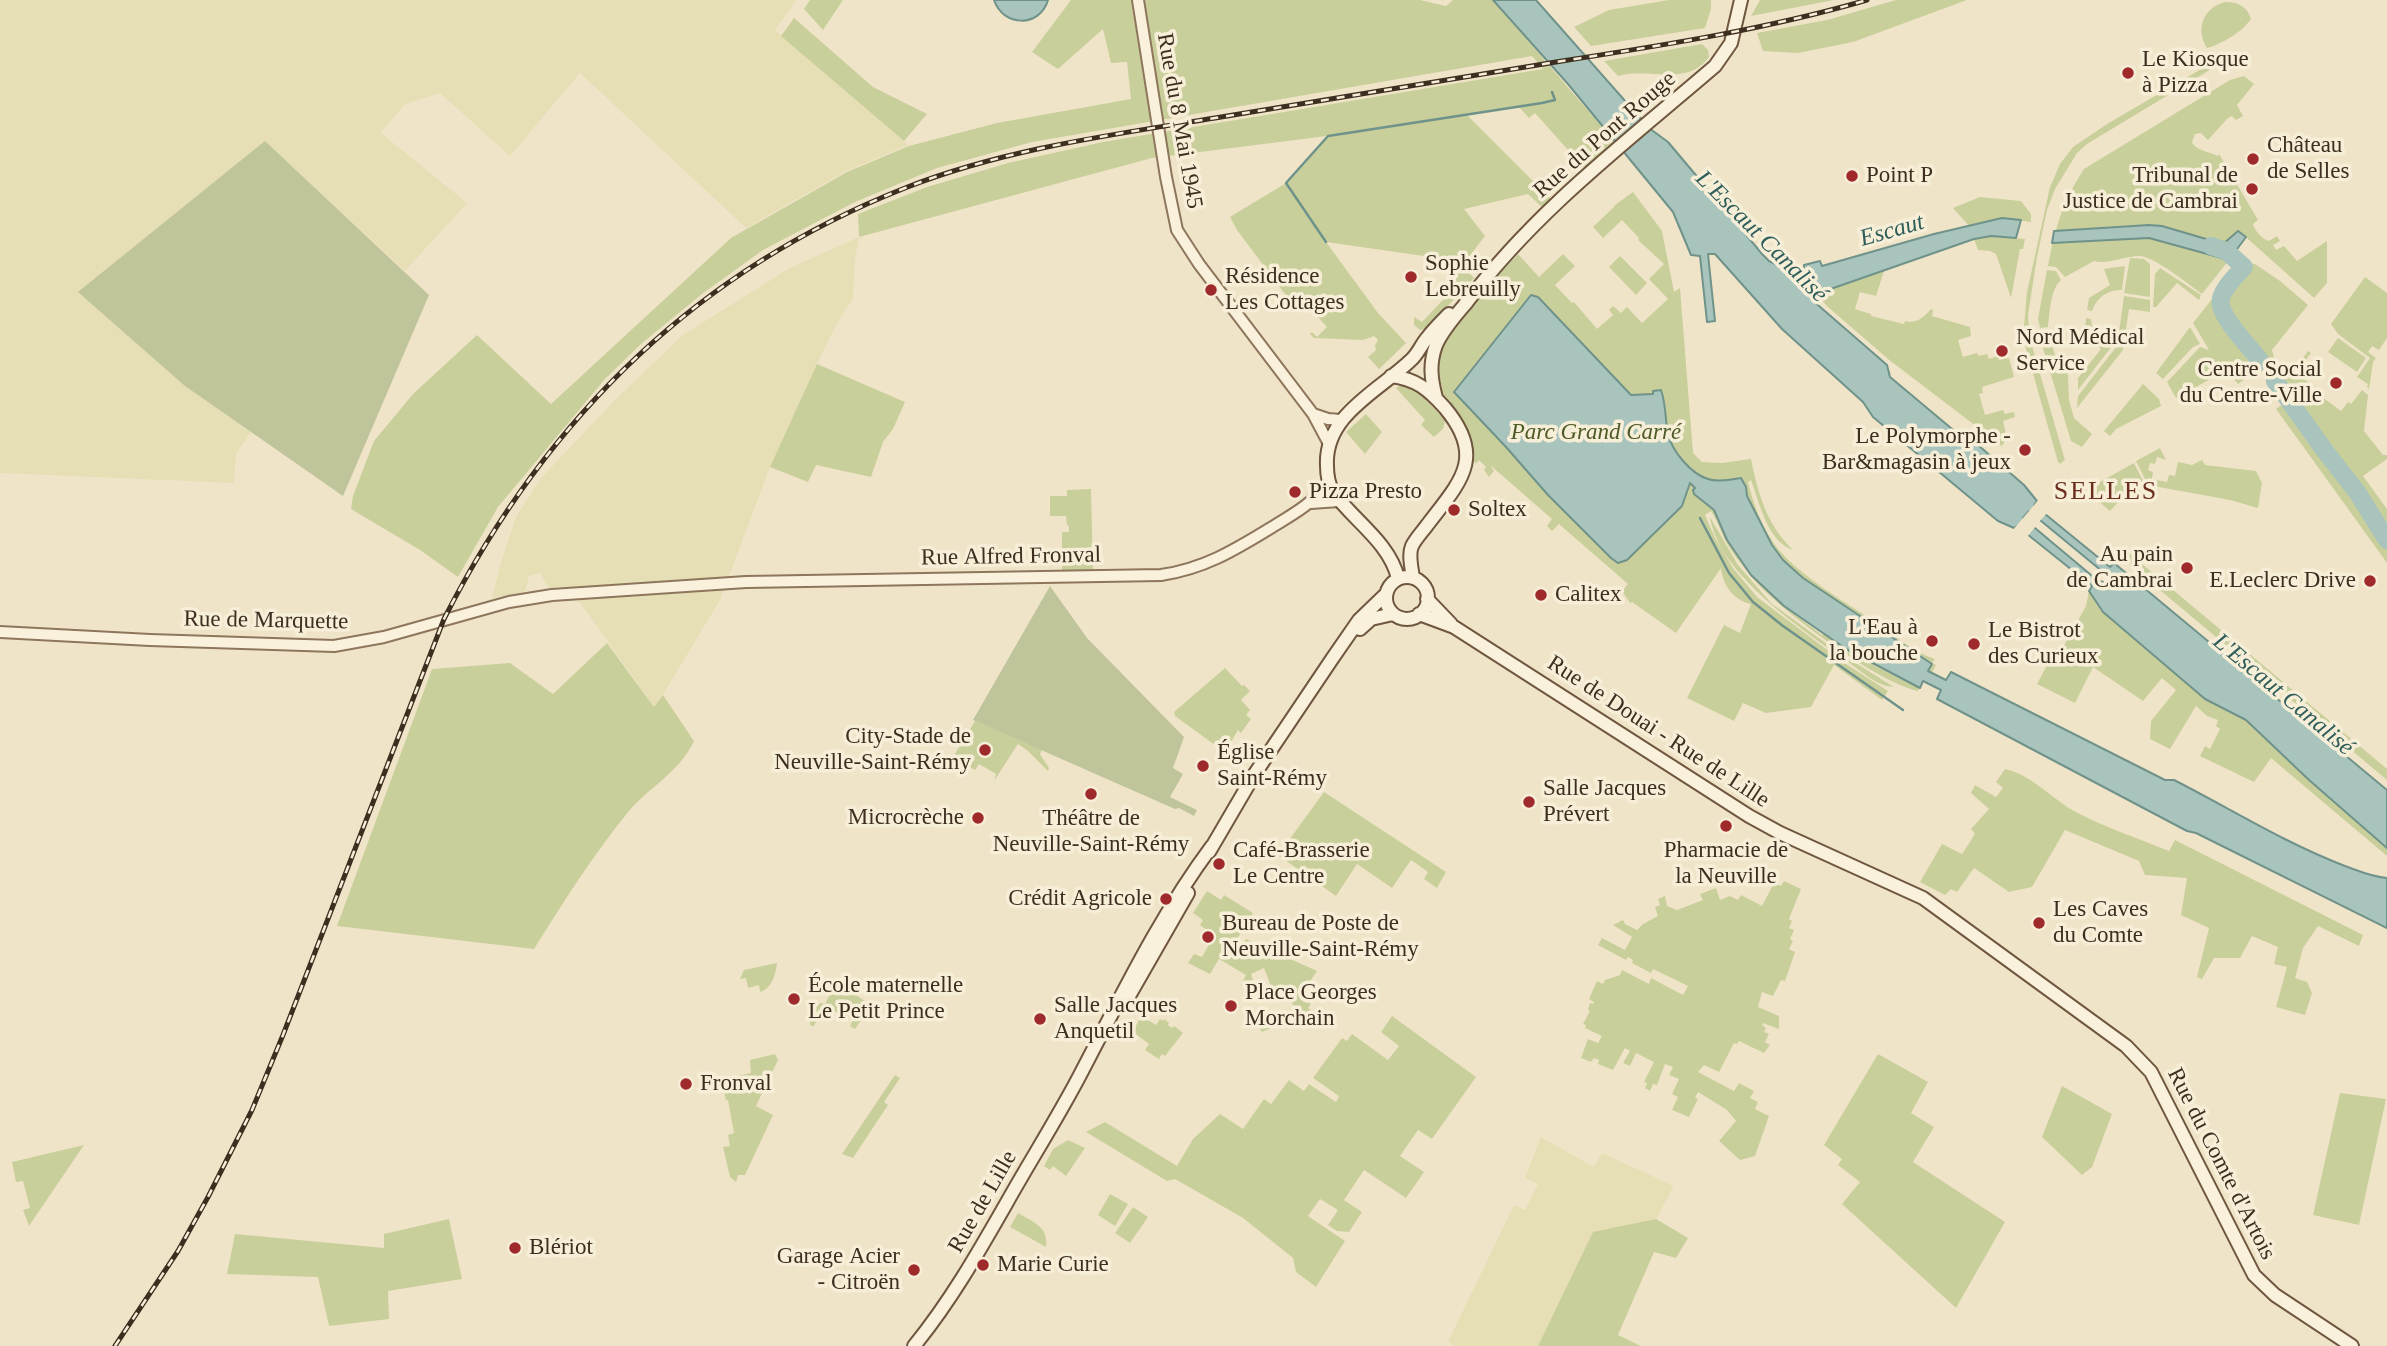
<!DOCTYPE html>
<meta charset="utf-8">
<style>
body{margin:0}
canvas{display:block;background:#f0e4c8}
</style>
<canvas width="2387" height="1346"></canvas>
<script>
const context = document.querySelector('canvas').getContext('2d');
context.lineJoin = 'round';
function fill(path, color) { context.fillStyle = color; context.fill(path, 'evenodd'); }
function stroke(path, color, width, dash) { context.strokeStyle = color; context.lineWidth = width; context.lineCap = dash ? 'butt' : 'round'; context.setLineDash(dash || []); context.stroke(path); }
function label(font, color, halo, rows, align = 'center') {
  context.font = font + ' "Times New Roman",serif'; context.lineWidth = 7; context.setLineDash([]); context.textBaseline = 'middle'; context.strokeStyle = halo; context.fillStyle = color; for (const [text, x, y, turn = 0] of rows) {
    context.save(); context.translate(x, y); context.rotate((+turn || 0) * Math.PI / 180); context.textAlign = isNaN(turn) ? turn : align; if (halo) context.strokeText(text, 0, 0); context.fillText(text, 0, 0); context.restore();
  }
}
const farmland = new Path2D(`
 M0,0h796l-21,30 133,115 -62,26 -100,57 -166,-155 -70,83 -70,-63 -35,11 -24,29 86,70 -62,68 -140,-130 -80,245 66,46 -15,22 -2,29 -234,-10z
 M859,237l-4,22 -2,39 -17,27 -19,39 -47,103 -50,133 -65,108 -86,-121 -20,1 -9,-15 -11,3 -4,16 -33,6 10,-39 14,-42 25,-39 75,-79 67,-64 107,-67z
 M1541,1137l53,30 8,-14 72,33 -18,33 -63,14 -55,113h-82l-8,-4 66,-137 11,5 13,-26 -13,-6z`);
const green = new Path2D(`
 M810,0h33l-20,30 -19,-21z
 M1071,0h349l26,6 7,-6h40l121,141 -30,27 -49,-55 -6,5 -10,-11 -52,8 84,84 -9,8 -14,-13 -64,15 21,27 -16,21h-38l-105,-15 52,71 28,30 -27,26 -11,-12 8,-7 -1,-5 3,-5 -4,-4 -11,4 -49,-2 -4,-4 2,-2 5,5 10,-10 -32,-35 -7,6 -51,-68 -7,-13 56,-34 41,-47 -175,22 -293,79 -1,-23 69,-27 81,-24 95,-21 440,-73 -11,-13 -500,86 -95,26 -82,34 -92,48 -61,44 -61,50 -36,35 -107,128 -40,70 -38,-27 -69,-41 2,-13 21,-55 39,-47 64,-59 74,69 180,-166 116,-66 62,-26 88,-23 134,-24 -4,-37 -16,1 -8,-34 -45,40 -26,-17z
 M1669,0h42v9l-6,19 -114,18 -17,-19 35,-17z
 M1760,0h74l-83,16z
 M1896,0h71l-114,42 -55,11 -35,-2 -6,-18 70,-13z
 M2225,2c13,0 22,4 26,17 -9,13 -29,25 -44,29 -12,-19 -4,-40 18,-46z
 M794,18l79,69 54,27 -23,27 -123,-105z
 M1702,44l6,6 1,7c-23,31 -59,9 -91,19l-14,-15z
 M2208,65l5,3 -126,76 -10,9 -22,36 -8,21 -10,47 -9,58 2,24 35,121 -5,4 -2,-2 -35,-124 4,-46 23,-105 10,-23 13,-17 34,-23z
 M2244,76l10,8 -17,21 6,11 -7,4 -4,-4 -5,3 -19,21 -7,-7 -6,1 -3,8c3,8 18,10 26,14l1,-2 39,66 -5,4c2,7 9,15 16,17l8,-5 3,5 -7,4 3,5 8,-4 13,15 30,-20v42l-13,15 -75,-67 -15,13 5,16 -27,34c-14,-10 -48,-38 -63,-38 -15,0 -31,9 -45,5l-29,16 -9,-10 -8,-1c7,-38 15,-65 36,-97l146,-89z
 M1633,192l29,39 12,61 6,-4 13,165 9,9 20,1 29,-4c7,35 16,66 42,91 -26,-9 -33,-46 -42,-70l-3,2c5,20 13,43 25,60 22,32 70,58 102,80 19,13 38,30 60,37l-3,4 4,2 -4,8 -4,-2 3,-7 -128,-86 -20,-18 -18,-27 -18,-37 -1,-9 -33,22 14,31 24,35 33,31 38,29 2,-1 53,33 43,21 -2,3c-40,-8 -142,-83 -168,-116 -9,-11 -18,-22 -25,-35 -5,-10 -8,-20 -14,-29l-6,4 10,23 18,30 24,29 89,67 42,27 -6,9 -48,-35 -23,42 -45,6 -23,-10 -9,18 -47,-23 37,-73 16,8 11,-29c-17,-3 -29,-20 -30,-36l-45,65 -44,-31 -2,1 -8,-12 6,-7 -69,-60 -7,7 -5,-5 5,-7 -62,-54 4,6 -5,6 -5,-7 2,-3 -7,-7 -2,3 -3,-1 -9,-36 -26,-36 3,-3c-3,-11 -5,-21 -2,-32 8,-31 56,-77 78,-101l21,23 24,-23 12,12 -20,19 17,18 2,-1 23,27 16,-14 -4,-5 4,-4 8,7 6,-6 15,16 26,-24 -19,-20 15,-15 -26,-24 1,-2 -17,-18 -19,18 -10,-11 22,-21v-1z
 M1980,197l41,4 10,13v8l-29,-4 -33,8 -16,-18z
 M1990,236l35,3 -2,10h-3l-9,49 -15,-44 -6,-3 -12,-1 -4,-11z
 M1620,256l27,27 -11,12 -27,-28z
 M2130,258l14,1 6,5v33l-26,-4z
 M2255,264l25,17 28,24 -36,45 5,18 13,7 18,-24 3,2 -15,20 16,12 -2,3 31,23 7,-9 3,2 11,-14 6,5 -4,36 19,24h4v4l-24,17 24,33v54l-111,-154 7,-5 -17,-21 1,-9 -9,-4 -20,14 -18,-21 5,8 -49,27 -9,-16 33,-35 9,3 -16,-27 46,-58z
 M2125,266l-3,24c-15,0 -25,7 -30,21l-5,-1 2,-12 21,-13 -6,-16z
 M2160,268l41,27 -2,5 -22,-17 -21,24h-3l2,-33z
 M2047,270l9,1 5,9c-11,10 -11,32 -13,47l-8,1 -2,-9z
 M1456,271l13,2 5,5 -48,51 -6,1 -6,-5v-8l8,5 35,-37 -6,-7z
 M1884,271l-8,25 -16,-4 -5,17 16,5v2l4,1 29,7 1,-3c12,3 19,-4 26,-12l2,1 -1,6 38,11 1,9 -13,4 5,17 14,-4 2,3 8,-2 2,5 9,-3 1,4 10,-2 5,19 -32,10 1,6 -4,1 6,21 18,-5 2,4 9,-2 1,5 -12,4 4,17 -5,8 -114,-87 -60,-52 -9,-10 -2,-8 6,1z
 M2365,277l22,16v45l-8,12 -7,-4 -4,6 8,6 -3,4 -4,27 -2,-2 1,-3 -11,-7 13,-19 -32,-24 -7,-10z
 M2124,296l26,4v12l-21,-3 -6,41 -46,58 1,-12 39,-50z
 M2086,318l5,1c1,13 8,24 21,27l-34,44v-12l23,-29 -16,-19z
 M2190,327l10,17 -7,3 -30,32 -7,-6z
 M2338,338l28,20 -9,14 -29,-20z
 M2050,339l5,16 8,9 5,11 1,25 5,18 18,16 -10,13 -11,-6 -29,-96z
 M817,364l88,38 -12,27 -10,13 -12,35 -55,-12 -8,17 -38,-15z
 M1404,384l11,4 28,30 2,3 -2,8 -9,8 -13,-12 4,-5 -29,-32z
 M2143,384l16,15 2,7 -45,23 -6,7 -6,-5z
 M1366,414l16,18 -17,22 -19,-22z
 M2160,448l6,12 -9,-3 -2,7 -5,-1 -2,7 5,2 -1,7 15,3 2,-7 6,1 3,-14 14,3 10,-5 3,5 51,6 6,12 -4,25 -28,-8 -82,-15 -12,-24z
 M2134,463l9,18 -15,10 -18,20 -19,-16v-8z
 M1091,489l2,82h-31v-39h7v-6l-2,-1 -1,-9h-16v-20h17v-6z
 M1710,517l28,48 33,38 67,49 56,35c-16,0 -33,-16 -46,-25 -44,-31 -130,-88 -138,-145z
 M2123,548l264,221v11l-269,-225z
 M2089,591l14,21 102,87 41,21 63,60 78,68v8l-116,-98 -17,24 -54,-26 5,-10 5,3 10,-20 -4,-3 2,-6 -11,-4 -11,-10 -26,43 -20,-10 1,-18 25,-31 -14,-12 -19,23 -50,-34 -18,36 -38,-19 19,-36 5,3 25,-45z
 M607,643l47,64 9,-12 31,46c-16,33 -43,44 -65,70 -36,44 -65,90 -95,138l-197,-23 95,-257 78,-6 43,31z
 M1225,668l17,18 2,-1 6,6 -9,9 9,10 -4,5 5,4 -10,14 -3,-3 -10,17 -4,-2 -5,3 -44,-32 -1,-4z
 M975,721l67,29 -2,4 9,14 -1,3 -20,-20 -10,-7 -24,37 2,-7 -17,-10 -4,6 -22,-13z
 M2005,769c27,6 46,29 69,42 30,16 63,27 95,40l6,-11 188,95 -4,11 -41,-20 -15,22 -8,30 12,4 5,11 -7,22 -29,-8 11,-40 -13,-3 4,-17 -26,-11 -12,22h-26l-12,21 -5,-2 12,-49 -28,-13 6,-37 -42,-3 -6,-14 -74,-31 -33,57 -23,5 -35,-24 -17,24 -6,-3 -6,6 -25,-13 22,-38 20,10 13,-20 -4,-5 18,-20 -18,-16 4,-8 21,12 7,-9 -7,-6z
 M1324,792l122,80 -9,16 -13,-9 4,-7 -17,-12 -19,28 -35,-24 -21,32 -58,-41z
 M1784,881l17,8 -12,30 3,2 -3,7 5,2 -4,9 3,2 -4,8 6,3 -10,29 -4,-1 -8,16 -11,-4 -4,15 21,9v13l-16,-6 -1,2 4,3 -2,4 5,2 -4,8 5,3 -6,8 -25,-12 -2,3 -3,-1 -15,29 -15,-7 -6,7 36,19 5,-8 15,8 -4,7 8,4 -3,7 14,7 -14,40 -15,4 -21,-19 17,-20 -9,-11 -29,-18 -3,6 3,1 -9,18 -17,-7 6,-13 -6,-3 7,-15 -10,-4 4,-8 -8,-3 -8,21 -4,-1 -3,7 -5,-3 2,-5 -3,-1 10,-20 -18,-9 -6,13 -7,-3 7,-12 -5,-3 -12,22 -15,-6 1,-4 -5,-2 -3,4 -10,-4 7,-19 10,4 4,-7 -17,-8 1,-3 -3,-1 7,-13 -2,-1 2,-7 3,1 1,-2 -5,-3 8,-18 6,3 2,-4 15,-5 2,-5 27,14 2,-6 32,17 5,-9 -35,-17 -2,4 -19,-10 1,-3 -5,-3 -2,3 -28,-15 4,-7 23,12 7,-13 -19,-12 10,-5 2,4 12,6 6,-6 15,-8 -3,-9 5,-2 -2,-6 7,-3 2,10 10,4 26,-10 -3,-6 16,-6 4,12 10,-4 8,4 3,-5 21,11 12,-23 7,3z
 M1207,891l14,9 3,-5 29,18 -21,34 7,4 7,-12 71,32 -17,25 11,8 -3,4 3,2 -49,22 -4,-6 37,-18 -11,-19 -10,5 -10,-26 -13,6 2,6 -12,6 5,-11 -27,-16 -9,15 -22,-11 6,-9 8,3 12,-21 -14,-11 3,-5 -10,-7z
 M777,963c-1,10 -5,26 -17,29l-1,-7 -11,3 -2,-10 -6,1 4,-9z
 M836,982l35,23 -16,24 -5,-3 3,-6 -29,-14 -10,20h-3l-3,-10 12,-13 5,1z
 M1141,1016l15,9 4,-6 3,2 1,-2 5,4 -1,2 4,3 2,-2 9,7 -18,23 -3,-2 -3,5 -14,-9 4,-6 -16,-12z
 M1392,1016l84,61 -44,62 -14,-9 -18,26 24,16 -18,26 -42,-28 -20,30 18,12 -13,20 -12,-1 -9,-6 10,-15 -18,-11 -12,17 37,25 -29,46 -20,-15 -3,-14 -50,-40 -68,-39 -8,2 -81,-49 19,-10 72,44 16,-27 27,-25 23,15 21,-30 7,5 18,-24 15,11 5,-7 27,18 3,-6 -26,-18 29,-40 5,3 5,-7 36,26 11,-14 -18,-14z
 M775,1054l3,6 -22,46 17,9 -28,60h-7l-2,7 -6,-5 -7,-30 7,-1 -2,-11 6,-2 -6,-33h-2l-3,-12 -22,5v-9l50,-11 -1,-13z
 M1878,1054l50,28 -17,31 23,14 -21,35 92,60 -49,86 -114,-104 18,-22 -22,-17 4,-6 -18,-14z
 M895,1075l5,3 -16,24 4,3 -35,53 -11,-4z
 M2062,1086l50,28 -20,53 -10,8 -40,-38z
 M2340,1093l46,6 -27,126 -46,-10z
 M1068,1140l17,8 -19,28 -13,-10 -3,4 -6,-4 9,-17z
 M84,1145l-55,81 -6,-16 7,-2 -7,-27 -7,1 -4,-20z
 M1110,1194l18,10 -13,22 -17,-11z
 M1133,1207l15,10 -18,26 -15,-10z
 M1018,1213c15,9 31,14 28,34l-36,-20z
 M449,1219l13,60 -74,12 1,28 -60,7 -11,-49 -91,-3 8,-40 149,14v-14z
 M1656,1219l32,19 -12,20 -22,-6 -36,83 23,11h-103l55,-114z`);
const cemetery = new Path2D(`
 M265,141l164,154 -86,201 -158,-110 -107,-94z
 M1050,586l37,52 97,99 -11,31 10,6 -13,23 27,13 -3,6 -15,-8 -4,1 -202,-89z`);
const water = new Path2D(`
 M994,0h54c-8,28 -45,27 -54,0z
 M1493,0h43l113,128 19,14 95,113 6,6 29,14 6,-3v-7l16,-4 2,5 112,-32 68,-16 19,2 -5,18 -25,-2 -17,3 -152,53v-2l-4,-1 -7,10 76,66 3,12 80,67 8,1 46,40 13,16 -3,4 76,62 4,-4 273,227v58l-78,-68 -63,-60 -41,-21 -102,-87 -14,-21 3,-5 -75,-60 -3,2 -16,-7 -125,-104 -10,-15 -81,-73 -67,-75h-7l7,67 -8,1 -7,-66 -9,-1 -18,-43 -105,-128zM2029,511l74,61 5,8 -2,3 -9,-3 -74,-62z
 M2149,225l13,1 61,18 15,-13 8,6 -17,23 -80,-22 -97,5 2,-12z
 M1531,295l7,2 93,98 22,-1v-3l8,-1c5,14 4,29 7,44 4,17 23,40 40,45 10,4 23,0 33,-1l5,9 1,9 25,49 11,15 20,18 129,86 -4,7 18,9 5,-8 214,108h9c57,29 111,63 171,86 14,5 27,11 42,12v50l-191,-95 -9,-2 -250,-132 4,-9 -18,-9 -3,7 -74,-39 -62,-43 -33,-31 -24,-35 -13,-30 -20,-16 -1,-4 2,-2 -5,-5 -8,23 -55,54 -9,3 -7,-5 -63,-63 -42,-48 -52,-55z`);
const pier = new Path2D(`
 M2040,498l-1,7 9,7 -10,11 -9,-7 -1,2 8,8 -9,11 -10,-6h-5z`);
const stream = new Path2D(`
 M1326,242l-40,-59 42,-47 214,-33 13,-3 -3,-8
 M1700,518l29,55 24,29 30,24 120,84`);
const river = new Path2D(`
 M2211,246l15,5 18,16c-8,9 -19,19 -23,31 -5,17 30,49 40,64
 M2275,381l50,70 32,41 30,48`);
const tertiary = new Path2D(`
 M1138,0l28,177 11,53 22,34 114,150 16,30
 M1313,414l15,5 13,1
 M1311,503l28,-2
 M0,632l150,8 184,6 50,-9 125,-35 43,-7 194,-13 415,-7c42,-6 72,-24 108,-46 24,-15 41,-23 59,-46`);
const secondary = new Path2D(`
 M1391,376c25,3 37,13 54,32 41,49 16,73 -17,116 -5,7 -12,14 -16,22 -4,9 0,23 1,32
 M1436,398c-5,-19 -7,-34 0,-53 7,-16 20,-30 31,-43 69,-92 162,-162 248,-236l16,-23 10,-43
 M1386 598a21 21 0 1 1 42 0a21 21 0 1 1-42 0Z
 M1398,578c-9,-36 -44,-57 -65,-86 -5,-9 -6,-16 -6,-26 -3,-51 52,-75 84,-106 7,-6 10,-15 16,-22 6,-8 14,-16 22,-24
 M1427,599l24,25
 M1419,614l35,13 295,189 31,17 143,65 203,148 25,26 103,203 21,20 77,51
 M1360,629l11,-10 22,-5
 M1209,852l45,-77 78,-116 27,-39 27,-26
 M1129,996l59,-103
 M914,1346c36,-44 64,-93 92,-142 24,-43 51,-85 74,-129 41,-78 79,-158 132,-229`);
const rail = new Path2D(`
 M115,1346l63,-95 30,-54 44,-87 31,-75 161,-416c101,-199 251,-348 461,-431 99,-39 206,-53 310,-70 116,-19 232,-38 347,-57 103,-16 205,-32 305,-61`);
const markers = [
 [2128,73,7,"#9e2a2b"],
 [2253,159,7,"#9e2a2b"],
 [1852,176,7,"#9e2a2b"],
 [2252,189,7,"#9e2a2b"],
 [1411,277,7,"#9e2a2b"],
 [1211,290,7,"#9e2a2b"],
 [2002,351,7,"#9e2a2b"],
 [2336,383,7,"#9e2a2b"],
 [2025,450,7,"#9e2a2b"],
 [1295,492,7,"#9e2a2b"],
 [1454,510,7,"#9e2a2b"],
 [2187,568,7,"#9e2a2b"],
 [2370,581,7,"#9e2a2b"],
 [1541,595,7,"#9e2a2b"],
 [1932,641,7,"#9e2a2b"],
 [1974,644,7,"#9e2a2b"],
 [985,750,7,"#9e2a2b"],
 [1203,766,7,"#9e2a2b"],
 [1091,794,7,"#9e2a2b"],
 [1529,802,7,"#9e2a2b"],
 [978,818,7,"#9e2a2b"],
 [1726,826,7,"#9e2a2b"],
 [1219,864,7,"#9e2a2b"],
 [1166,899,7,"#9e2a2b"],
 [2039,923,7,"#9e2a2b"],
 [1208,937,7,"#9e2a2b"],
 [794,999,7,"#9e2a2b"],
 [1231,1006,7,"#9e2a2b"],
 [1040,1019,7,"#9e2a2b"],
 [686,1084,7,"#9e2a2b"],
 [515,1248,7,"#9e2a2b"],
 [983,1265,7,"#9e2a2b"],
 [914,1270,7,"#9e2a2b"]
];
const poiNames = [
 ["Le Kiosque",2142,60],
 ["à Pizza",2142,86],
 ["Château",2267,146],
 ["de Selles",2267,172],
 ["Point P",1866,176],
 ["Tribunal de",2238,176,"right"],
 ["Justice de Cambrai",2238,202,"right"],
 ["Sophie",1425,264],
 ["Lebreuilly",1425,290],
 ["Résidence",1225,277],
 ["Les Cottages",1225,303],
 ["Nord Médical",2016,338],
 ["Service",2016,364],
 ["Centre Social",2322,370,"right"],
 ["du Centre-Ville",2322,396,"right"],
 ["Le Polymorphe -",2011,437,"right"],
 ["Bar&magasin à jeux",2011,463,"right"],
 ["Pizza Presto",1309,492],
 ["Soltex",1468,510],
 ["Au pain",2173,555,"right"],
 ["de Cambrai",2173,581,"right"],
 ["E.Leclerc Drive",2356,581,"right"],
 ["Calitex",1555,595],
 ["L'Eau à",1918,628,"right"],
 ["la bouche",1918,654,"right"],
 ["Le Bistrot",1988,631],
 ["des Curieux",1988,657],
 ["City-Stade de",971,737,"right"],
 ["Neuville-Saint-Rémy",971,763,"right"],
 ["Église",1217,753],
 ["Saint-Rémy",1217,779],
 ["Salle Jacques",1543,789],
 ["Prévert",1543,815],
 ["Microcrèche",964,818,"right"],
 ["Théâtre de",1091,819,"center"],
 ["Neuville-Saint-Rémy",1091,845,"center"],
 ["Café-Brasserie",1233,851],
 ["Le Centre",1233,877],
 ["Pharmacie de",1726,851,"center"],
 ["la Neuville",1726,877,"center"],
 ["Crédit Agricole",1152,899,"right"],
 ["Les Caves",2053,910],
 ["du Comte",2053,936],
 ["Bureau de Poste de",1222,924],
 ["Neuville-Saint-Rémy",1222,950],
 ["École maternelle",808,986],
 ["Le Petit Prince",808,1012],
 ["Place Georges",1245,993],
 ["Morchain",1245,1019],
 ["Salle Jacques",1054,1006],
 ["Anquetil",1054,1032],
 ["Fronval",700,1084],
 ["Blériot",529,1248],
 ["Garage Acier",900,1257,"right"],
 ["- Citroën",900,1283,"right"],
 ["Marie Curie",997,1265]
];
const streetNames = [
 ["Rue du 8 Mai 1945",1179,121,80],
 ["Rue du Pont Rouge",1605,135,-41],
 ["Rue Alfred Fronval",1011,557,-1],
 ["Rue de Marquette",266,621,1],
 ["Rue de Douai - Rue de Lille",1658,732,33],
 ["Rue du Comte d'Artois",2221,1164,63],
 ["Rue de Lille",983,1202,-60]
];
const parkNames = [
 ["Parc Grand Carré",1596,433]
];
const waterNames = [
 ["Escaut",1892,231,-16],
 ["L'Escaut Canalisé",1761,237,45],
 ["L'Escaut Canalisé",2283,695,40]
];
const quarterNames = [
 ["SELLES",2106,492]
];
fill(farmland, '#e6deb5');
fill(green, '#c9cf9b');
fill(cemetery, '#bfc49a');
fill(water, '#a9c4bc');
stroke(water, '#6f938a', 2);
fill(pier, '#f0e4c8');
stroke(stream, '#6f938a', 2.5);
stroke(river, '#a9c4bc', 18);
stroke(tertiary, '#8d765c', 14);
stroke(secondary, '#6f573f', 16);
stroke(tertiary, '#faf1dc', 10);
stroke(secondary, '#faf1dc', 12);
stroke(rail, '#3d2e20', 5);
stroke(rail, '#f7eed8', 2.5, [8]);
for (const [x, y, r, color] of markers) { const dot = new Path2D(); dot.arc(x, y, r, 0, 2 * Math.PI); context.fillStyle = color; context.fill(dot); stroke(dot, '#f7eed8', 2.5); }
label('23px', '#3d2e20', '#f7eed8', poiNames, 'left');
label('23px', '#3d2e20', '#f7eed8', streetNames);
label('italic 23px', '#4d5a26', '#f7eed8', parkNames);
label('italic 24px', '#2f5d5a', '#f7eed8', waterNames);
context.letterSpacing = '2px';
label('26px', '#6b2e1e', '#f7eed8', quarterNames);
context.letterSpacing = '0px';
</script>
